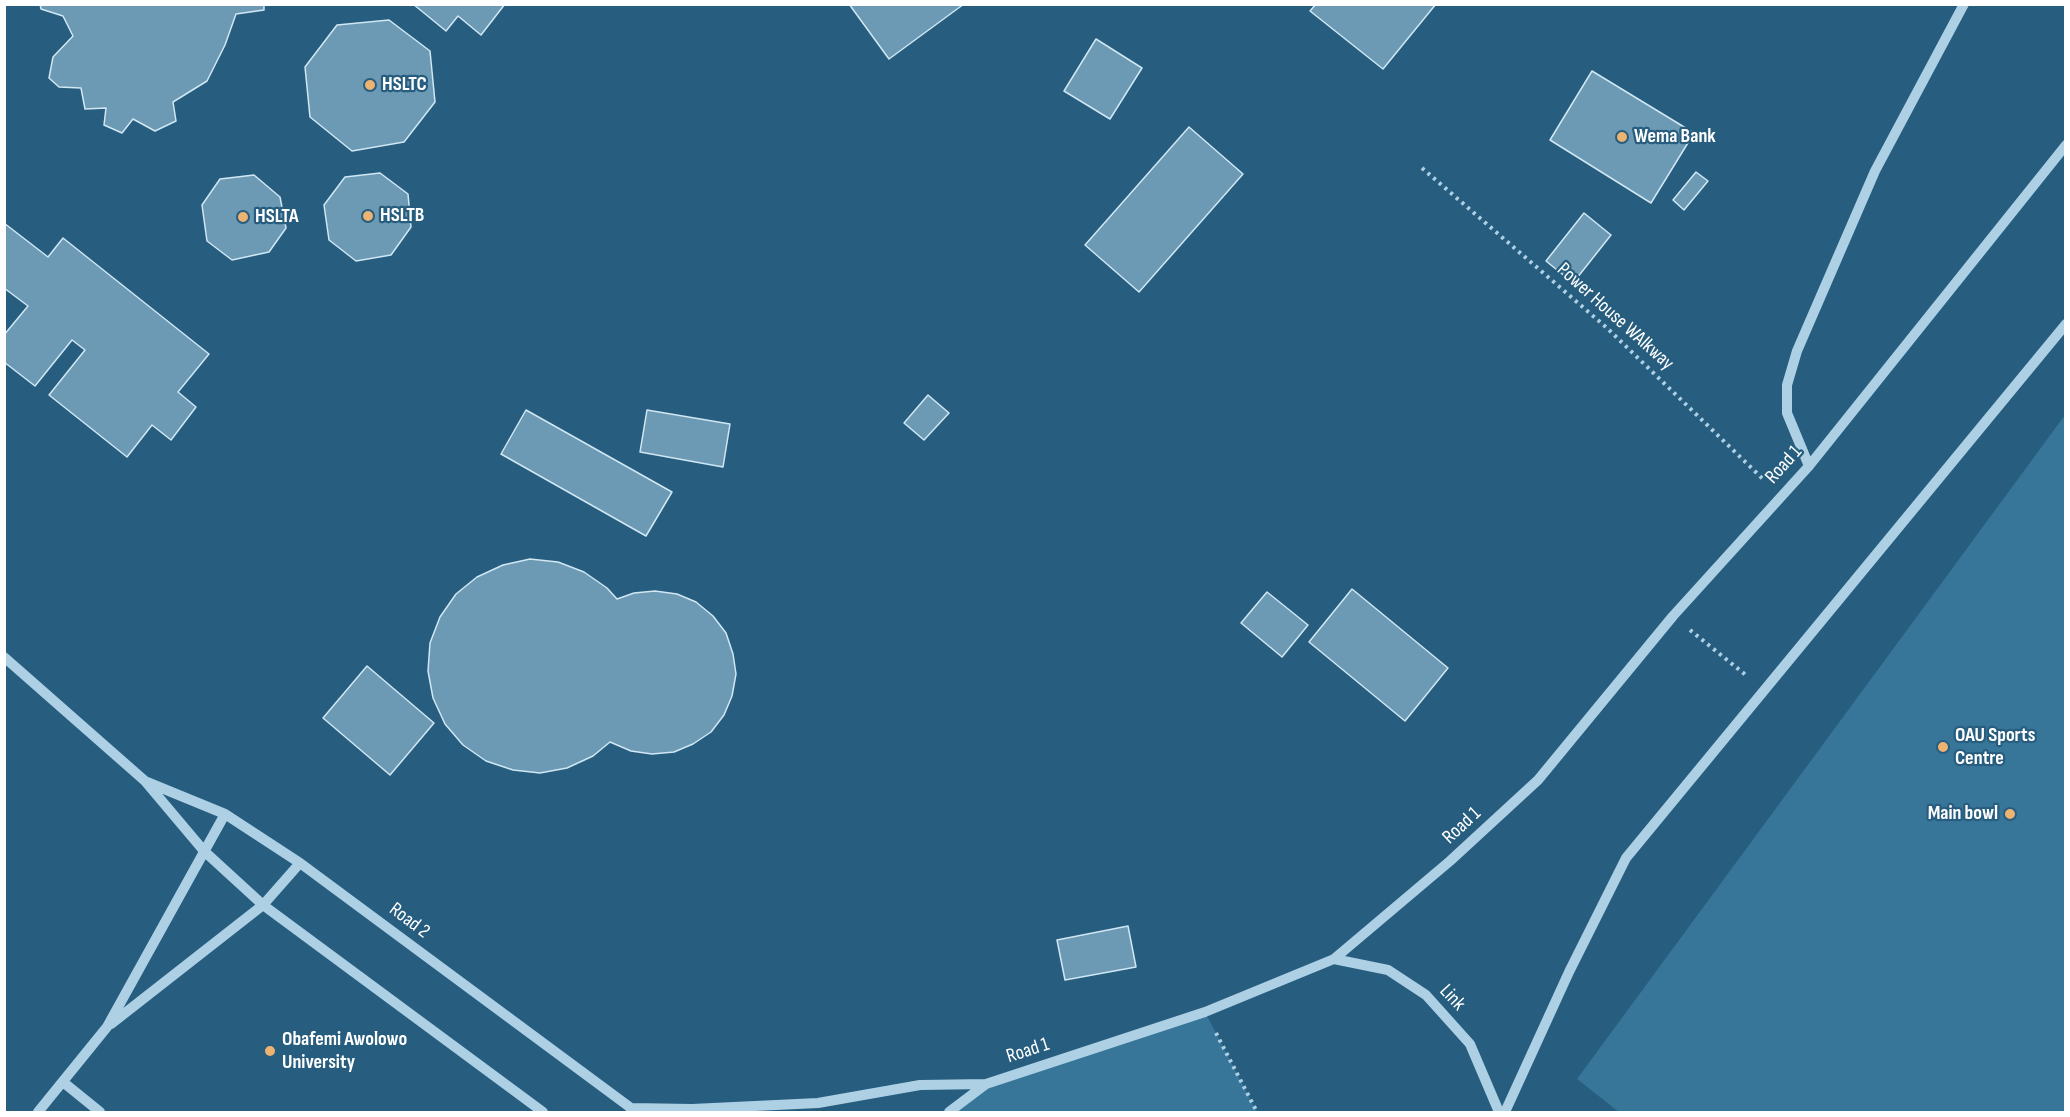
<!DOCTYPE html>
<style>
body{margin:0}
#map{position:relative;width:2070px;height:1117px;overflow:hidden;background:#275d7e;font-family:"Sofia Sans Condensed",sans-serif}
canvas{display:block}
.frame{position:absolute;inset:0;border:6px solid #fff;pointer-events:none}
</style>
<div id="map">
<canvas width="2070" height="1117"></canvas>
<div class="frame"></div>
</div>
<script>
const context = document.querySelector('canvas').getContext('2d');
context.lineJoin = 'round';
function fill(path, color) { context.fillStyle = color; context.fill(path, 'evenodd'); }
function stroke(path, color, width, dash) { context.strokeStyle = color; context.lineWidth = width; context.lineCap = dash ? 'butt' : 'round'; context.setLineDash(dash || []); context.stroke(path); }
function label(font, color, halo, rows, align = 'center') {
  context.font = font + ' "Sofia Sans Condensed",sans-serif'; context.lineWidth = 4.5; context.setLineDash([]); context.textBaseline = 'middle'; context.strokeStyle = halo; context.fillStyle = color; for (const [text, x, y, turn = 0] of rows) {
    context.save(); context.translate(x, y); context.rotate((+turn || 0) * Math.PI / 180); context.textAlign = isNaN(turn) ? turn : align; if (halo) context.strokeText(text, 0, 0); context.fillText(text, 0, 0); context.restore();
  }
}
const green = new Path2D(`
 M2065,415v697h-446l-42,-33z
 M1205,1012l52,100h-308l37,-28z`);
const building = new Path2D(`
 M40,4h224v6l-28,4 -11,31 -18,36 -34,21 3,19 -21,10 -22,-12 -11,14 -18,-8 2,-17 -21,1 -4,-21 -22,-1 -10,-9 4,-21 20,-21 -10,-20 -22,-7z
 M413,4h92l-24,31 -23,-19 -12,15z
 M849,4h115l-75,55z
 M1316,4h120l-53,65 -73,-58z
 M389,20l41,31 5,51 -31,40 -52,9 -42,-34 -5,-50 32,-42z
 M1096,39l46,29 -32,51 -46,-28z
 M1592,71l102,62 -43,70 -101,-63z
 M1189,127l54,47 -104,118 -54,-47z
 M1696,172l12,9 -24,29 -11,-10z
 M380,173l28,21 3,33 -20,28 -35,6 -27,-21 -5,-35 21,-28z
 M254,175l26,22 6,31 -17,24 -37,8 -25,-19 -5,-36 18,-26z
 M1584,213l27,22 -38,48 -27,-22z
 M4,223l44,34 15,-19 146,116 -31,38 18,15 -25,33 -19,-15 -25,32 -78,-62 36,-45 -13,-10 -37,46 -31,-24v-27l24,-29 -24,-18z
 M928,395l21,18 -25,27 -20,-17z
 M526,410l146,82 -26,44 -145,-82z
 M647,410l83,14 -7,43 -83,-15z
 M530,559l28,3 26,10 23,16 10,11 17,-6 21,-2 22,3 19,8 17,14 13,17 7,21 3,20 -4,22 -8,19 -13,17 -18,12 -19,8 -22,2 -21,-3 -21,-9 -17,14 -26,12 -27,5 -27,-3 -27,-9 -23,-16 -18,-21 -12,-26 -5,-27 2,-28 10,-26 16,-23 21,-17 26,-12z
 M1352,589l96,79 -43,53 -96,-79z
 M1267,592l41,33 -26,32 -41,-34z
 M367,666l67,57 -44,52 -67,-57z
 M1128,926l8,41 -71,13 -8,-40z`);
const path = new Path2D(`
 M1422,168l185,160 158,153
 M1690,630l57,46
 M1216,1033l41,79`);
const minor = new Path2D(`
 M1809,466l-22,-53v-28l10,-34 78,-180 89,-167
 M4,657l141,124 59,70 59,54 280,207
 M147,782l78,32 75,49 335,248
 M1334,959l54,11 38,25 44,49 29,68
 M111,1024l152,-119 37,-42
 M63,1082l37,30
 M630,1108l62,1 126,-6 102,-18 66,-1 219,-72 129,-53 116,-98 88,-81 135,-164 136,-150 257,-321
 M38,1112l69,-85 118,-213
 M949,1112l37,-28
 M1505,1112l64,-140 57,-114 440,-534`);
const markers = [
 [370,85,6,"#edb373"],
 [1622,137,6,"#edb373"],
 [368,216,6,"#edb373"],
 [243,217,6,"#edb373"],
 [1943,747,6,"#edb373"],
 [2010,814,6,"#edb373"],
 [270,1051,6,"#edb373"]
];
const poiNames = [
 ["HSLTC",382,85],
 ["Wema Bank",1634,137],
 ["HSLTB",380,216],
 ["HSLTA",255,217],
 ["OAU Sports",1955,736],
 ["Centre",1955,759],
 ["Main bowl",1998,814,"right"],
 ["Obafemi Awolowo",282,1040],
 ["University",282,1063]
];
const streetNames = [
 ["Power House WAlkway",1615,317,42],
 ["Road 1",1784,465,-48],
 ["Road 1",1462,826,-43],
 ["Road 2",409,921,37],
 ["Link",1452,998,47],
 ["Road 1",1028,1051,-18]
];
fill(green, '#387699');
fill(building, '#6c9ab4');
stroke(building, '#d0e7f4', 1.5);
stroke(path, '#add0e5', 4, [3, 4.5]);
stroke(minor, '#add0e5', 10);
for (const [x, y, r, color] of markers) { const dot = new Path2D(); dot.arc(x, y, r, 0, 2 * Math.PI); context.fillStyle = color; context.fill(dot); stroke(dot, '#275d7e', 2); }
label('bold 20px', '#fff', '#275d7e', poiNames, 'left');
label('20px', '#fff', '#275d7e', streetNames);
</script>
